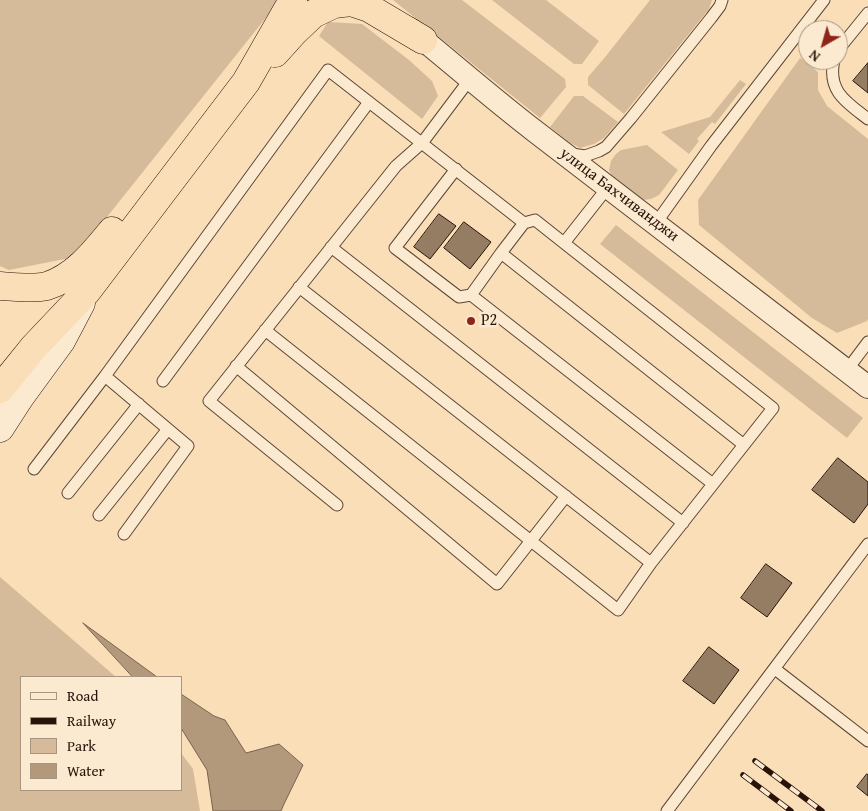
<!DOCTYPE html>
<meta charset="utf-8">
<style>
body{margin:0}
#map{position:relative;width:868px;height:811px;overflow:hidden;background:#fadeb7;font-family:"Gentium Book Plus",serif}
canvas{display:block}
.legend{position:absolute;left:20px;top:676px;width:162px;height:115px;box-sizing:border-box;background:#fcead0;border:1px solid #a79481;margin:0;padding:6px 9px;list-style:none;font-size:15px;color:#27130a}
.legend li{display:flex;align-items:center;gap:10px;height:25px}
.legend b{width:25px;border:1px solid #a79481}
.north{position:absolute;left:798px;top:20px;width:50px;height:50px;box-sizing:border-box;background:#fcead0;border:1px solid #a79481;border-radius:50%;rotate:218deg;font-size:14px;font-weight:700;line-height:20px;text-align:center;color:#27130a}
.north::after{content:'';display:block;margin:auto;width:18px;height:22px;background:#8f2418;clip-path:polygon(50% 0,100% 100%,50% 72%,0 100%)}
</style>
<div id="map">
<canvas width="868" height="811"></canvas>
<ul class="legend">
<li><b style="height:6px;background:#fcead0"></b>Road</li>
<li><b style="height:6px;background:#27130a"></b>Railway</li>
<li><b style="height:14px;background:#d6bb9a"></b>Park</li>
<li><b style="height:14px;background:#b2997c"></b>Water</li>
</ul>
<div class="north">N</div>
</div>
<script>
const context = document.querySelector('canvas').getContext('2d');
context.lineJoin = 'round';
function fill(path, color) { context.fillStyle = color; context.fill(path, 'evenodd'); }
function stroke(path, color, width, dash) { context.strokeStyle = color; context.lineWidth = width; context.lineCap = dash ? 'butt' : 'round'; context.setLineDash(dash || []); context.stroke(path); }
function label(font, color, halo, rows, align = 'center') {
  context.font = font + ' "Gentium Book Plus",serif'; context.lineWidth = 5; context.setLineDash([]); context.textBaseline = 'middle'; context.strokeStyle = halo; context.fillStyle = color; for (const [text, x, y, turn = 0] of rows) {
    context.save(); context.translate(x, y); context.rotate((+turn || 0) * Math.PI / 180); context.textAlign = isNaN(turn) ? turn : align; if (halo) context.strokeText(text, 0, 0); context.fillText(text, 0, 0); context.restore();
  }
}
const green = new Path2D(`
 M0,0h280l-205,257 -66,13 -9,-4z
 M393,0h69l103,79 1,8 -26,31z
 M492,0h54l53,41 -17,23h-8z
 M650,0h62l-3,9 -85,105 -36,-29v-8l18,-21z
 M328,22l34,2 47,36 23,21 6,15 -16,23 -103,-83z
 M800,58l18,14v18l9,16 41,33v180l-1,2 -30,12 -25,-15 -113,-93 -1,-25z
 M740,80l6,4 -31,40 -3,-2 -15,17 2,2 -10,13 -28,-22 49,-15z
 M574,96h9l35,26 -14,16 -10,6 -14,4 -10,-5 -20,-16z
 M647,145l31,25 -19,25 -8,4 -8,1 -30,-21 -4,-9 2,-9 5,-7 5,-4z
 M616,225l247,193 -16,20 -247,-194z
 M0,577l116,100h-95v113h160v-37l12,16 7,42h-200z`);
const water = new Path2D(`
 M83,623l74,54h-24z
 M181,694l33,22 11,4 21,33 33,-9 24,21 -19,39 -3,7h-68l-6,-41 -26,-42z`);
const building = new Path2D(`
 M868,63v30l-15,-12z
 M439,214l17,12 -26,33 -16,-12z
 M464,222l27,20 -21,27 -26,-21z
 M838,458l30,24v22l-14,19 -42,-33z
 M766,564l26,19 -25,34 -26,-19z
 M709,647l30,23 -25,34 -31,-23z
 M867,774l1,1v21l-11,-9z`);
const service = new Path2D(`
 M838,50l30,-37
 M834,60c-7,31 12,42 34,59
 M572,154l13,2 14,-5 7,-4 25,-29 80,-100 9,-12 2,-6
 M456,169l-61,79 64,49 12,-2 30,-42 23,-30 11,-3 29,23 44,-56
 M656,223l55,-77 113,-146
 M331,247l352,276
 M501,253l243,192
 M299,287l352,276
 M471,295l242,189
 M265,330l353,280 33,-47 122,-155 -209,-165
 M236,366l261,218 69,-88
 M847,370l21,-28
 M163,381l206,-279
 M34,469l71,-93
 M68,493l71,-89
 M337,505l-128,-104 187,-235 26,-23 48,-64
 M99,515l69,-86
 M124,534l64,-88 -83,-70 223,-306 196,153
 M775,669l93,72
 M667,811l201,-267`);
const minor = new Path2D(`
 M410,29c42,34 83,70 126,103 111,84 221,170 332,255`);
const secondary = new Path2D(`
 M0,428l20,-31 27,-37 14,-19 20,-38`);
const trunk = new Path2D(`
 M275,53l19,-21 19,-18 21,-10 17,-2 18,6 54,32
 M0,286c12,1 36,3 47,0 28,-9 47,-33 65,-55
 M0,389l33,-41 54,-57 92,-121 67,-88 47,-82`);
const rail = new Path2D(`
 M755,761l67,50
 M743,775l48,36`);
const markers = [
 [471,321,5,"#8f2418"]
];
const streetNames = [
 ["улица Бахчиванджи",619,195,37]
];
const poiNames = [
 ["P2",481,321]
];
fill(green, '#d6bb9a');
fill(water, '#b2997c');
stroke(water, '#7a634e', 1);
fill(building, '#957d64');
stroke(building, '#27130a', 1);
stroke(service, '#5c4635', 13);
stroke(minor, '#5c4635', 24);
stroke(secondary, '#27130a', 29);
stroke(trunk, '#27130a', 29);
stroke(service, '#fcead0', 11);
stroke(minor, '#fcead0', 22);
stroke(secondary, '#fcead0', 28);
stroke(trunk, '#fadeb7', 28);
stroke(rail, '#27130a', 5.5);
stroke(rail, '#fcead0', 4, [11]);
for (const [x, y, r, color] of markers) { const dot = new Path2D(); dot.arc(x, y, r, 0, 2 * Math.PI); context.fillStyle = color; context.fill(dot); stroke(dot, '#fcead0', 2); }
label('16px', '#27130a', '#fcead0', streetNames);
label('16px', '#27130a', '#fcead0', poiNames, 'left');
</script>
